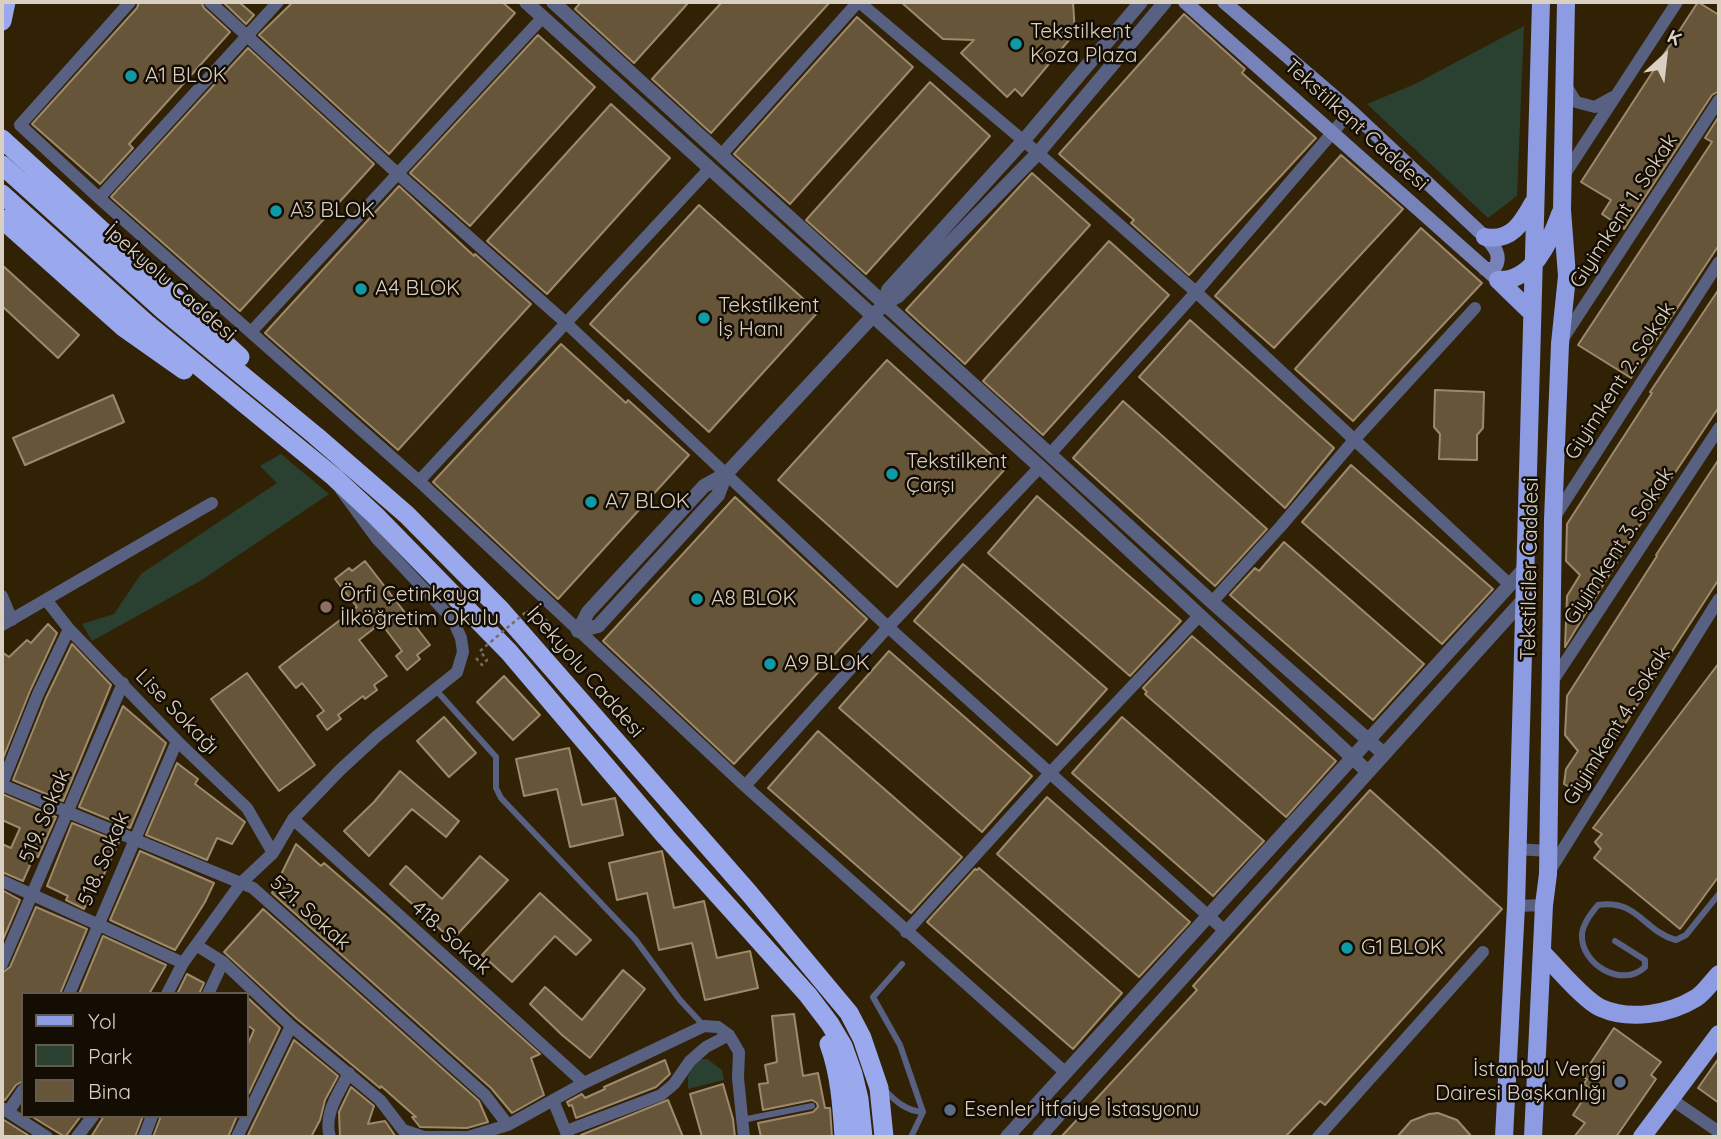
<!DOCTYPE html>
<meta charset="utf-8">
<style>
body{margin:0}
#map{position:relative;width:1721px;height:1139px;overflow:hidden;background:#312206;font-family:Quicksand,sans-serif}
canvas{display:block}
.frame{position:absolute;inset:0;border:4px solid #dad0c1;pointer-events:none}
.legend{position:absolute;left:21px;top:992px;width:228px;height:126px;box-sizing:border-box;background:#140d04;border:2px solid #635b50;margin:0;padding:9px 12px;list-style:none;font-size:21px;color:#dad0c1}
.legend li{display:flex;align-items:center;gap:14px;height:35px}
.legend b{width:35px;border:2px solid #635b50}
.north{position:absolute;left:1630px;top:21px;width:70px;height:70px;-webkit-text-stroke:5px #140d04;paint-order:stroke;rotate:27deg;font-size:19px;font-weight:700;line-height:28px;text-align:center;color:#dad0c1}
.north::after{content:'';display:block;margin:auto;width:24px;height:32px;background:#dad0c1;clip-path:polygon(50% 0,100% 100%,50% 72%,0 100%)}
</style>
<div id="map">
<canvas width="1721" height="1139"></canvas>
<div class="frame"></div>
<ul class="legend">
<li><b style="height:9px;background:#8d9ce2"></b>Yol</li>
<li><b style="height:19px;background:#2a4132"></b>Park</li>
<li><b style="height:19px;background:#675539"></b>Bina</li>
</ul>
<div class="north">K</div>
</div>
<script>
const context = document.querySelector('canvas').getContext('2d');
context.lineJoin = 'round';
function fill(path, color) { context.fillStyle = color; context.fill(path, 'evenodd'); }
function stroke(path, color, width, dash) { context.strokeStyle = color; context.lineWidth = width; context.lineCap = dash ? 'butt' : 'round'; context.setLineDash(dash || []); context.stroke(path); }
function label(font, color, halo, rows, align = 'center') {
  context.font = font + ' Quicksand,sans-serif'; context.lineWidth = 5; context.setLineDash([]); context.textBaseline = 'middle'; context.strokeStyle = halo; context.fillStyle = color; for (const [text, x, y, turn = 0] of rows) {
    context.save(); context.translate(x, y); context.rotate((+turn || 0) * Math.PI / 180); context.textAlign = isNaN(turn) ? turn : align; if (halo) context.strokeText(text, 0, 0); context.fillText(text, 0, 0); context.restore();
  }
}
const green = new Path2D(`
 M1524,26l-7,170 -29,22 -121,-114 48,-20z
 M281,454l48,40 -129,87 -108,60 -10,-17 32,-10 27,-40 136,-91 -17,-17z
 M697,1059h10l15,11 2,10 -36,9v-13z`);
const building = new Path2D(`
 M139,2h62l3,6 26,24 -101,112 4,4 -33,36 -68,-60 105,-116z
 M223,2h16l15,13 -8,9z
 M293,2h209l13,11 -126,141 -130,-119z
 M581,2h108l-55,61 -59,-54z
 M722,2h108l-119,131 -59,-54z
 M901,2h172l2,31 -53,63 -7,-7 -8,8 -46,-44 13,-13 -31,-1z
 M1698,2l21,13v76l-7,4 -88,134 -22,-15 9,-14 -30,-18z
 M1184,14l61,55 -3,4 74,65 -127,137 -58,-52 3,-3 -75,-66z
 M857,17l56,50 -123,137 -56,-50z
 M538,35l57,52 -125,139 -60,-53z
 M248,48l126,116 -134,147 -129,-114z
 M930,82l60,54 -124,138 -60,-54z
 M611,104l59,54 -123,136 -60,-53z
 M1719,116v129l-88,133 -53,-33 134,-203 -7,-4z
 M1341,155l62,54 -129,139 -59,-52z
 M1032,173l58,52 -125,139 -59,-54z
 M399,186l75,70 1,-2 56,50 -133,146 -133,-117z
 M699,205l119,107 -109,120 -119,-108z
 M1421,228l61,55 -129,138 -58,-52z
 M1109,241l60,54 -126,140 -60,-54z
 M2,265l77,70 -21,23 -56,-52z
 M1719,289v118l-81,121 -73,119 2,-51 13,-21 -14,-14 1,-37 85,-131 -2,-1z
 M1190,320l144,128 -49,60 -146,-131z
 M561,344l65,59 2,-3 61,55 -131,144 -125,-117z
 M887,360l119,108 -109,119 -119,-107z
 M1435,390l49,2 -1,36 -6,7v25l-38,-1 1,-25 -6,-7z
 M113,395l11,27 -99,43 -12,-27z
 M1123,401l144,128 -52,57 -142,-128z
 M1719,459v120l-139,214 -16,-9 2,-15 12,-18 -13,-16 2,-39 90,-140 -1,-1z
 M1351,465l142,124 -51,55 -140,-122z
 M1037,496l144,125 -51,55 -142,-123z
 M735,497l132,122 -133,145 -131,-123z
 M1284,542l140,122 -51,56 -143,-125 25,-27 4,3z
 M365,561l65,84 -13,10 3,4 -13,11 -11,-14 6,-5 -21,-28 -22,17 28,36 -13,9 3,5 -12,9 -2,-3 -25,19 3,4 -14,11 -10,-14 7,-5 -22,-28 -6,5 -17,-21 78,-60 -22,-28 14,-11 3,3z
 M963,564l144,125 -50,56 -143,-124z
 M48,624l9,9 -27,58 -28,70v-109l7,5 18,-17 4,3z
 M1192,636l144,125 -50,56 -141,-123 2,-2 -4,-4z
 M72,644l39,41 -48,116 -50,-21 33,-82z
 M889,651l143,125 -50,56 -143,-124z
 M1719,663v213l-39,53 -86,-71 7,-9 -6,-7 7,-8 -9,-6z
 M247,673l68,92 -36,26 -68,-92z
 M504,676l36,39 -27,25 -36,-38z
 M123,706l43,37 -36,85 -51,-21z
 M444,717l32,36 -27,24 -32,-36z
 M1122,717l142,124 -51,55 -141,-123z
 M818,731l144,126 -51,56 -143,-125z
 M569,748l13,57 33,-7 8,37 -53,12 -13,-58 -33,7 -8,-37z
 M177,763l21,16 -3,5 50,38 -13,22 -15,-6 -10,22 -61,-25z
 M400,771l59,50 -13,16 -34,-28 -43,47 -25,-25 30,-29z
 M1370,790l132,119 -177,196 -5,-4 -35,36h-224l136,-147 -4,-4z
 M2,794l54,23 -18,40 -4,-1 -11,25 -21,-9v-28l9,4 9,-20 -18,-8z
 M1047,797l143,125 -51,55 -142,-123z
 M72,823l47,19 -20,43 -4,-2 -11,26 -18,-9 2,-4 -21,-10z
 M296,844l25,22 3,-3 65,56 151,135 -9,4 13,37 -32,18 -21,-25 -219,-195z
 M140,851l74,32 -9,19 -30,48 -65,-30z
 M662,851l12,57 30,-7 13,57 33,-7 8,37 -53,12 -13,-57 -33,7 -12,-57 -30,7 -8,-37z
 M480,856l28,24 -56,60 -62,-56 16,-18 36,33z
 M979,868l143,125 -49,56 -146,-127 48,-53 2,1z
 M2,890l18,10 -18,42z
 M540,893l51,47 -15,15 -21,-19 -43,46 -30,-27z
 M36,907l51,22 -27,65h-37v87l-7,4 -11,15 -3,-1v-126l8,-6z
 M263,909l216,192 9,21 -21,6 -47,-1 -8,-10h4l-35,-31 -1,2 -83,-69 -73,-67z
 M103,936l63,29 -17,29h-70z
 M623,970l22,19 -55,69 -28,-23 -32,-31 15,-17 37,33z
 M187,974l17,9 -5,11h-22z
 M247,997l33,31 -33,69v-51l7,-16 -7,-5z
 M794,1014l9,62 15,-3 7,35h5l2,29h-71l-3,-14 55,-11 5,-5 -1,-4 -5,-3 -49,10 -4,-26 9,-1 -3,-18 12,-3 -5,-46z
 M1614,1028l47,34 -10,13 5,4 -40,58h-42l11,-14 -12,-8 17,-26 -6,-5 3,-5 -5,-3z
 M294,1040l44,36 -13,24 -5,20 -9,17h-59l-4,-2z
 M1719,1058v45l-21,-15z
 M665,1060l5,14 -14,13 -80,31 -4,-13 -3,1 -2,-4 15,-8 3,4 20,-9 -1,-2z
 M723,1084l10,35 2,18h-33l-12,-43z
 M351,1087l23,19 -6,18 17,-3 11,16h-56l-1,-25z
 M668,1100l15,37h-102v-2z
 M1438,1113l19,7 15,17h-75l14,-16 18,-7z
 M31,1116h50l-16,21z
 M104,1116h39l-8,21h-44z
 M161,1116h76l-9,21h-75z
 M2,1118l2,2 27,17h-29z`);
const path = new Path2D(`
 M527,611l13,15 6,-6 3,2
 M476,658l6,7 5,-5 -7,-9`);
const service = new Path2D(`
 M436,690l60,67v31l5,10 134,141 45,61 24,26
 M1615,941l30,19v7c-23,22 -65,-3 -63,-33 1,-10 10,-22 16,-29 40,-6 45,26 78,35l10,-5 33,-41
 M902,964l-29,33 27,48 23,67
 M884,1089c11,12 22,22 39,23l-12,25
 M742,1120l70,-14`);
const minor = new Path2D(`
 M130,2l-110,123 79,73 320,283 326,305 321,287
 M210,2l188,172 167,148 323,305 337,304
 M859,2l179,151 158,139 313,292
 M1565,84l11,18 19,5 18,-10
 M722,154l136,-152
 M1563,177l114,-175
 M99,198l179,-196
 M251,332l292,-315
 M1562,340l157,-240
 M1051,453l145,-161 155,-181
 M419,481l291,-313
 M1554,518l165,-256
 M2,596l10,24
 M47,601l22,28 108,112 70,67 26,45
 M1212,602l69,-76 74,-87 120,-131
 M2,625l210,-122
 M1552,682l167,-254
 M2,784l36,-90 31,-65
 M2,785l251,103 232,207 23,30
 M745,786l143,-159 152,-160
 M293,819l291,264
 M1517,849l31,2
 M1549,872l170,-273
 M2,881l181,82
 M1516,906l28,-1
 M906,932l145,-160 148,-156
 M196,945l27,17 68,64 89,74 23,30 21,7h44l40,-12 76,-42 120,-57 14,1 11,8 10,17 -1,26 6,59
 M2,964l121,-281
 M69,994l108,-253
 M167,994l16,-31 58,-80 32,-30 20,-34 47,-49 37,-34 80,-64 6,-20 -2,-14 -8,-18 -76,-81 -36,-49
 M208,994l15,-32
 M1671,1099l48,33
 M553,1100l15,37
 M2,1108l45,29
 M8,1112l15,-22
 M566,1131l95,-36 13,-11 16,-23 16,-14 23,-12
 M77,1137l16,-21
 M144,1137l8,-21
 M237,1137l54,-111
 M330,1137c-7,-23 9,-44 19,-64
 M1318,1137l165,-185`);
const tertiary = new Path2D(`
 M526,2l514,465 328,305
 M553,2l659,600 172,152
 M885,303l3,-13 136,-150 117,-138
 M578,631l10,-19 116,-126 22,-12 159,-171 13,-7 140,-143 127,-151
 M578,631l20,-5 120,-131 8,-21
 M1007,1137l519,-570
 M1039,1137l486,-539`);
const secondary = new Path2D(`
 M1185,2l313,278
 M1224,2l127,109 134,126c9,9 18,19 9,32h-9`);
const primary = new Path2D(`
 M1485,237c26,5 37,-14 48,-34
 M1498,280c34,2 52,-38 62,-66
 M1498,280l34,33
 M1542,952c13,14 43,49 59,56 29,13 69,6 95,-10 9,-6 16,-17 23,-24
 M1504,1137l12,-231 25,-904
 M1533,1137l11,-232 4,-31 5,-354 7,-176 7,-68 -5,-66 4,-208
 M1642,1137l77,-103`);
const trunk = new Path2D(`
 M2,21l4,-19
 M2,139l238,218
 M2,165l161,145 153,126 91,79 94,95 248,283 100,120 13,25 17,50 5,49
 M2,194l144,129 188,154 42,39 133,136 157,185 142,158 22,29 13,22 10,28 6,25 4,38
 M2,219l121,108 61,43
 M829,1044c11,30 13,62 15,93`);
const pathBridge = new Path2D(`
 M480,651l47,-40`);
const markers = [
 [1016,44,7,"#0f9aa8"],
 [131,76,7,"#0f9aa8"],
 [276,211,7,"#0f9aa8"],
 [361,289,7,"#0f9aa8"],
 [704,318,7,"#0f9aa8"],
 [892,474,7,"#0f9aa8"],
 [591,502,7,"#0f9aa8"],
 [697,599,7,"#0f9aa8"],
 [326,607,7,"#8d6e63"],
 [770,664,7,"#0f9aa8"],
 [1347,948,7,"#0f9aa8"],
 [1620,1082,7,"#5c6f8a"],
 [950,1110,7,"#5c6f8a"]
];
const poiNames = [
 ["Tekstilkent",1030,32],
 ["Koza Plaza",1030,56],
 ["A1 BLOK",145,76],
 ["A3 BLOK",290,211],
 ["A4 BLOK",375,289],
 ["Tekstilkent",718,306],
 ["İş Hanı",718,330],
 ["Tekstilkent",906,462],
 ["Çarşı",906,486],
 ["A7 BLOK",605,502],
 ["Örfi Çetinkaya",340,595],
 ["İlköğretim Okulu",340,619],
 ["A8 BLOK",711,599],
 ["A9 BLOK",784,664],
 ["G1 BLOK",1361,948],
 ["İstanbul Vergi",1606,1070,"right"],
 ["Dairesi Başkanlığı",1606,1094,"right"],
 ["Esenler İtfaiye İstasyonu",964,1110]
];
const streetNames = [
 ["Tekstilkent Caddesi",1356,125,42],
 ["Giyimkent 1. Sokak",1624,211,-57],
 ["İpekyolu Caddesi",170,283,41],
 ["Giyimkent 2. Sokak",1620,381,-57],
 ["Giyimkent 3. Sokak",1619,546,-57],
 ["Tekstilciler Caddesi",1530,569,-89],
 ["İpekyolu Caddesi",585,672,49],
 ["Lise Sokağı",177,712,46],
 ["Giyimkent 4. Sokak",1617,726,-58],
 ["519. Sokak",45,816,-67],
 ["518. Sokak",104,859,-67],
 ["521. Sokak",310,913,42],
 ["418. Sokak",451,938,42]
];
fill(green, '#2a4132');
fill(building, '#675539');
stroke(building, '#9d8a6c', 2);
stroke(path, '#786c55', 2.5, [3.5, 3.5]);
stroke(service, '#596183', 6);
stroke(minor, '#596183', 12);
stroke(tertiary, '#596183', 14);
stroke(secondary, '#7682b8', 14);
stroke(primary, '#8d9ce2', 18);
stroke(trunk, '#9aa8ed', 19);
stroke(pathBridge, '#786c55', 2.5, [3.5, 3.5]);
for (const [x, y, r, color] of markers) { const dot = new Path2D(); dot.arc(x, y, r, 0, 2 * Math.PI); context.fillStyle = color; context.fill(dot); stroke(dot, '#140d04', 2.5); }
label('21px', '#dad0c1', '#140d04', poiNames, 'left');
label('21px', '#dad0c1', '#140d04', streetNames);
</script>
